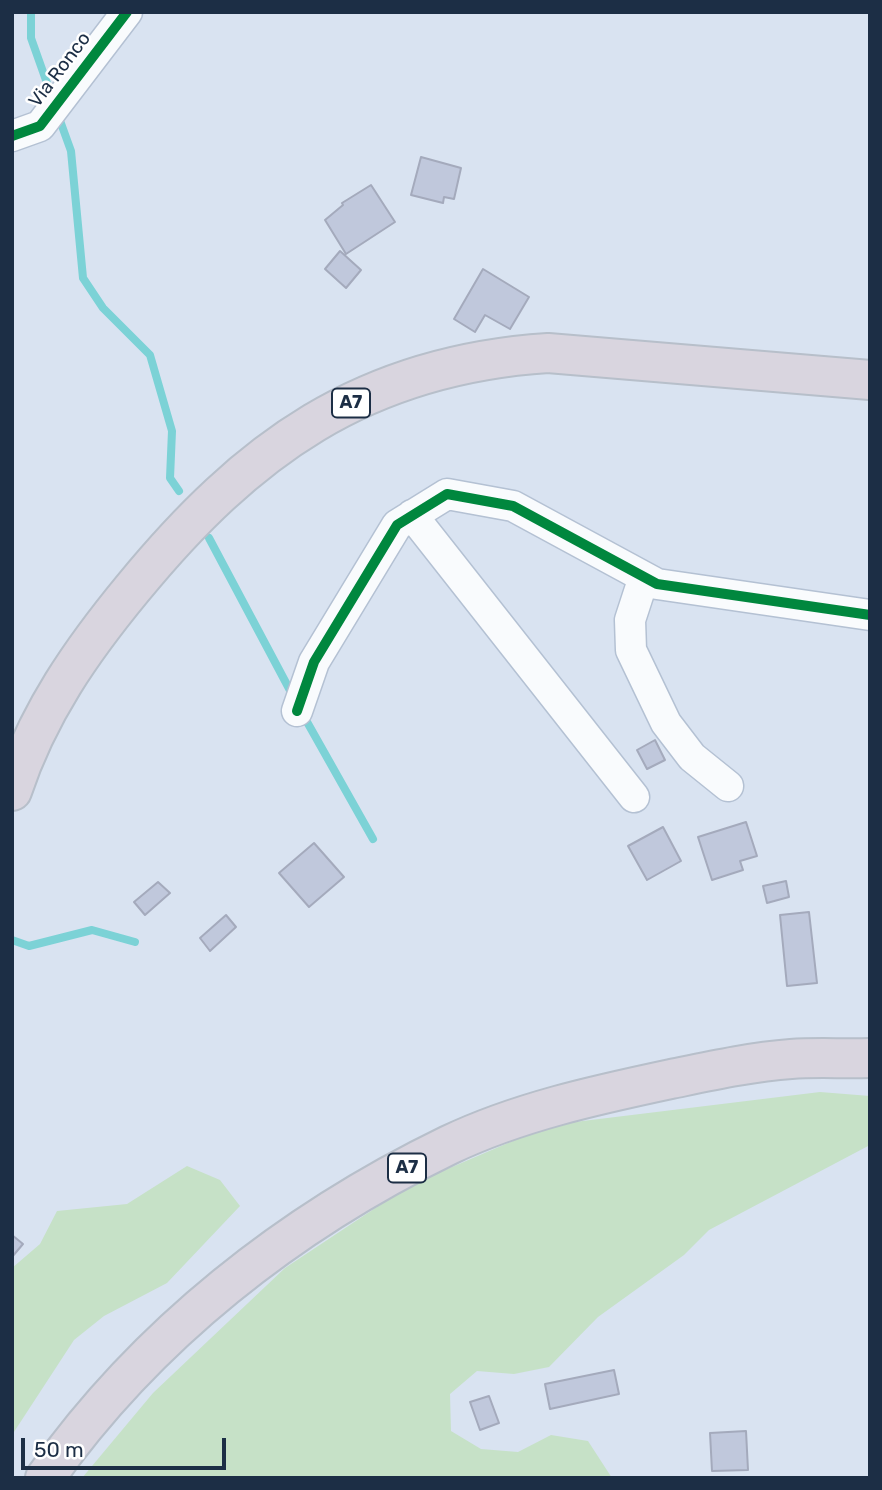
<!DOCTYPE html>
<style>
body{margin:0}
#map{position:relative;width:882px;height:1490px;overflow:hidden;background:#d9e3f1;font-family:Rubik,sans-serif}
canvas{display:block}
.frame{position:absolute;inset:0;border:14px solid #1c2e45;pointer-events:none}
.scale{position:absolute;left:21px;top:1438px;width:205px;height:32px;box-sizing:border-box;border:4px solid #1c2e45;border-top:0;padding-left:9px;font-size:21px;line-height:24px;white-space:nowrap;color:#1c2e45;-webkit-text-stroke:5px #fff;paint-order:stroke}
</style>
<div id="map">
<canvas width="882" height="1490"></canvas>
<div class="frame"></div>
<div class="scale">50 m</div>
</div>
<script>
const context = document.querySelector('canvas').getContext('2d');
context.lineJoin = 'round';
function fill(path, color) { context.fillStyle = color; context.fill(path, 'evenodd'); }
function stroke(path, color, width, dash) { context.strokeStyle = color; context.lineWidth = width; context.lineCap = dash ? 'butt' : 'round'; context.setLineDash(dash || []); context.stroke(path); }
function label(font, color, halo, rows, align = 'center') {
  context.font = font + ' Rubik,sans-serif'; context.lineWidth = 5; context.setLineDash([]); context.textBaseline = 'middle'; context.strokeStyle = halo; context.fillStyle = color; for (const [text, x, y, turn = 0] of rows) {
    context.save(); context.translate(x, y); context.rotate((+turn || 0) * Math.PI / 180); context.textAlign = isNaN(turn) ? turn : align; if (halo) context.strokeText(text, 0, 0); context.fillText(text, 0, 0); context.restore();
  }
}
const green = new Path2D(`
 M820,1092l50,4v49l-161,85 -25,25 -86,62 -49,50 -35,7 -37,-3 -27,23 1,37 30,18 37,3 33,-17 37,6 24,37h-530l71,-85 132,-125 125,-83 140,-60z
 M187,1166l33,14 20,26 -73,77 -63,33 -30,24 -62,95v-167l28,-24 17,-33 70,-7z`);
const stream = new Path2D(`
 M31,12v26l22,62
 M58,115l13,36 12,127 20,30 47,47 22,76 -2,47 9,13
 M209,538l84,158
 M302,713l71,126
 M12,940l17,6 63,-16 43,12`);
const building = new Path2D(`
 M421,157l40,11 -7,31 -10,-2 -1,6 -32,-8z
 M371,185l24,37 -49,32 -21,-34 18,-15 -1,-2z
 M340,251l21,19 -15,18 -21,-19z
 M483,269l46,28 -19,32 -25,-14 -10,17 -21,-13z
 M655,740l10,20 -18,9 -10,-19z
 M746,822l11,34 -17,5 3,9 -31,10 -14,-43z
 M663,827l18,34 -34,19 -19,-34z
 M314,843l30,34 -35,30 -30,-34z
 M786,881l3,16 -22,6 -4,-17z
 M158,882l12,11 -25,22 -11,-13z
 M809,912l8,71 -30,3 -7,-71z
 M226,915l10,12 -26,24 -10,-13z
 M12,1235l11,9 -11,13z
 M614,1370l5,24 -69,15 -5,-25z
 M489,1396l10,27 -19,7 -10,-28z
 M746,1431l2,39 -36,1 -2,-38z`);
const minor = new Path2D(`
 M12,136l28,-10 87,-114
 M412,515l222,282
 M644,577l-14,43 1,30 35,73 26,34 36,29
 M297,711l17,-49 83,-137 50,-31 66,12 144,78 213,31`);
const highway = new Path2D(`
 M12,791c26,-78 69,-140 121,-203 114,-139 230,-223 415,-235l322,27
 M45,1478c102,-144 245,-256 404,-333 69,-33 147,-50 222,-66 39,-8 80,-17 120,-20 26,-2 53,0 79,-1`);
const cycleway = new Path2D(`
 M12,136l28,-10 87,-114
 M297,711l17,-49 83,-137 50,-31 66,12 144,78 213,31`);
const shields = [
 [351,403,38],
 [407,1168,38]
];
const shieldNames = [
 ["A7",351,403],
 ["A7",407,1168]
];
const streetNames = [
 ["Via Ronco",60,70,-53]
];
fill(green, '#c6e1c7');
stroke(stream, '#7cd2d6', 8);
fill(building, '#c0c8dc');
stroke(building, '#a4aabc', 2);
stroke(minor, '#b4c1d3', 33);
stroke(highway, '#b7bfca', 42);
stroke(minor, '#f9fbfd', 30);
stroke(highway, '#d9d5df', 38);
stroke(cycleway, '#00873e', 10);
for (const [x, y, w] of shields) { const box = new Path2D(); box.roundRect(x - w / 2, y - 14.5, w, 29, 5); context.fillStyle = '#fff'; context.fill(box); stroke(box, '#1c2e45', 2); }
label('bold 18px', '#1c2e45', null, shieldNames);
label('19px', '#1c2e45', '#fff', streetNames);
</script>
